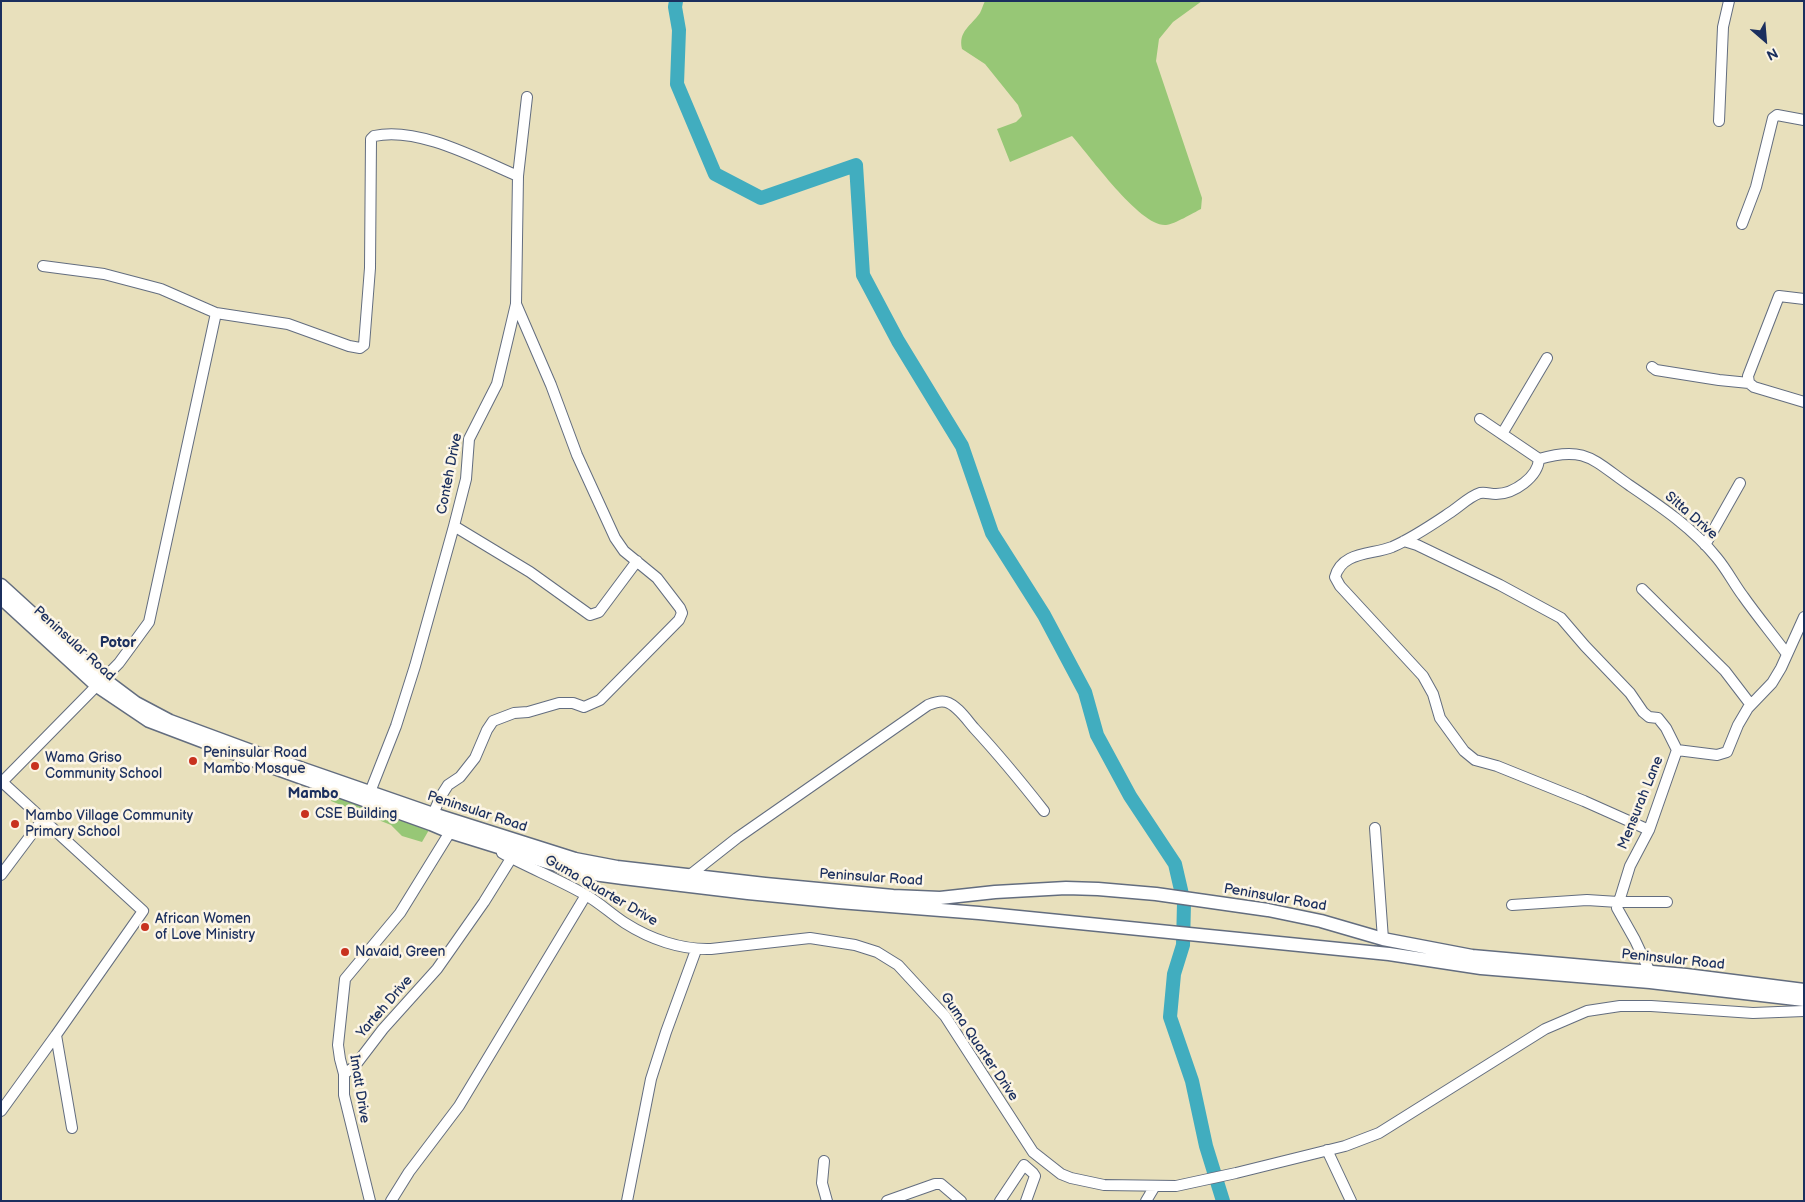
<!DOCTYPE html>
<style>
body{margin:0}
#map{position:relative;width:1805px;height:1202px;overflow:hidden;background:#e8e0bc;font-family:"Balsamiq Sans",sans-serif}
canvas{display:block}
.frame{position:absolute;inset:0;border:2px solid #1b2f5e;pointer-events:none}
.north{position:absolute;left:1740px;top:15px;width:50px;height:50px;-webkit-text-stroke:4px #fcf5e5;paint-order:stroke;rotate:153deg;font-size:14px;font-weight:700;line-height:20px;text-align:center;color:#1b2f5e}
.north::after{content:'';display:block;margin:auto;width:18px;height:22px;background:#1b2f5e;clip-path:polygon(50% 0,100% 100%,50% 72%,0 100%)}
</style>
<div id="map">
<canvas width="1805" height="1202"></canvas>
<div class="frame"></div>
<div class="north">N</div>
</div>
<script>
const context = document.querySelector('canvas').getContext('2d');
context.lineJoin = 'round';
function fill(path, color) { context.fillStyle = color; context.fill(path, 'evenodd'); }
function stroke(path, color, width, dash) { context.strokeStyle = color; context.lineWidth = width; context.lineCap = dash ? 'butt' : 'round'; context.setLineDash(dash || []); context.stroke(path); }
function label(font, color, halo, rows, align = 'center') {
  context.font = font + ' "Balsamiq Sans",sans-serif'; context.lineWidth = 5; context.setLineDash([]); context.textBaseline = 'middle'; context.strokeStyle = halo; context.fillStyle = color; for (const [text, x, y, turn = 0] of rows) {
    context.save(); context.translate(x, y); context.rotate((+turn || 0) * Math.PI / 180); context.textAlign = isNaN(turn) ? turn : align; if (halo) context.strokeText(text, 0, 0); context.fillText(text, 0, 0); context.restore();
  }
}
const green = new Path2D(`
 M985,1h217l-29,21 -14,17 -3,22 46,137 -1,11c-8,4 -26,15 -35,16 -26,2 -76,-69 -94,-89l-62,26 -13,-33 19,-7 6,-6 -4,-11 -33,-41 -23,-15c-4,-18 9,-23 18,-36 2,-4 3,-8 5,-12z
 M337,790l96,33 -11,19 -20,-6 -11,-11 -60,-24z`);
const river = new Path2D(`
 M676,1l-1,6 4,23 -2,54 38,90 46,24 95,-33 7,110 35,66 64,105 30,87 52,82 41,77 12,43 33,61 45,68 9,39 -1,42 -9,29 -4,43 22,64 14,65 17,55`);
const minor = new Path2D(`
 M1719,121l4,-94 6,-26
 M1742,224l14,-37 17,-69 4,-3 27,5
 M1804,299l-25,-3 -31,80 1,7 5,4 50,15
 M216,313l72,11 61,22 11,2 4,-3 6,-77 1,-129 3,-3c44,-10 104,23 144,40
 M1652,367l4,3 63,10 30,3
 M1480,419l59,40c-1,18 -25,35 -43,35 -6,0 -10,-2 -16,-1 -10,3 -20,13 -29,19 -18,12 -38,26 -59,35 -20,8 -50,4 -57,30l5,9 83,90 10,18 7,24 24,33 11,9 22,6 87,35 65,29
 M1502,434l45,-76
 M1539,459c47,-14 55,2 90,26 31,21 64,43 88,73 10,12 17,26 26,38 14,20 30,39 44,58
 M454,526l76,46 60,43 9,-3 38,-51
 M1404,541l13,4 83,40 61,33 24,28 45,47 13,19 6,5 9,1 8,10 11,22
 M1705,545l35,-62
 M1642,589l83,82 26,34
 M1677,750l40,5 10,-3 11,-27 10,-17 24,-25 9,-15 23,-51
 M1,781l142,130 -87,124 16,93
 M1,783l118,-120 30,-41 67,-309 -55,-24 -57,-15 -61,-8
 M370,792l26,-66 19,-60 39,-140 12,-47 3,-40 28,-55 11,-46 8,-34 2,-128 9,-79
 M433,814l8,-18 7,-11 12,-8 15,-19 12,-28 6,-9 21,-8 14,-1 31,-9h14l11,4 16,-7 79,-80 3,-7 -2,-5 -23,-30 -33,-27 -9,-13 -38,-83 -26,-70 -35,-81
 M1375,828l8,111
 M502,853c27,15 56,26 82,41 15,8 27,20 41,29 25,16 56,27 86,26l99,-11 45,7 22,7 21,13 47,51 88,136 28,22 10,4 33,7 72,1 60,-13 109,-27 34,-13 166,-104 42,-18 33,-5h31l102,7 51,-2
 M1,875l42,-56
 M690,875l47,-37 191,-133c5,-2 12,-5 18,-3 11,3 21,18 28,26 25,27 48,55 70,83
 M1512,905l75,-5 31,2h49
 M1650,972l-15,-32 -18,-32 13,-42 19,-36 28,-80
 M344,1074l10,-7 29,-38 54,-60 47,-67 28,-45
 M1,1111l55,-76
 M1327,1150l24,51
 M824,1161l-2,22 5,18
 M370,1201l-26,-106v-21l-4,-15 -2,-14 7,-66 55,-66 50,-81
 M391,1201l18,-29 50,-66 127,-211
 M627,1201l24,-122 15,-47 30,-82
 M887,1201l48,-17h6l20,17
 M1000,1201l24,-36 9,8 2,3 -9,25
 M1146,1201l9,-15`);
const major = new Path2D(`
 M1,585l103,94 32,24 34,18 84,31 179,62 142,45 42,8 148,17 128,12 47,2 55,-6 71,-4 32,1 58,5 112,16 53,11 62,18 89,17 214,19 118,15
 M1,598l96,88 52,35 103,39 179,64 19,8 129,40 44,6 125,15 91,9 140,11 410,41 92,14 169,14 154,18`);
const markers = [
 [193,761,5,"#c8321e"],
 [35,766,5,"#c8321e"],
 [305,814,5,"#c8321e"],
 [15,824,5,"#c8321e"],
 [145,927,5,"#c8321e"],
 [345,952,5,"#c8321e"]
];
const streetNames = [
 ["Conteh Drive",450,474,-79],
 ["Sitta Drive",1691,516,41],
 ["Peninsular Road",74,644,42],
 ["Mensurah Lane",1641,803,-68],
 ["Peninsular Road",477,812,18],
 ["Peninsular Road",871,878,4],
 ["Guma Quarter Drive",601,891,30],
 ["Peninsular Road",1275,898,10],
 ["Peninsular Road",1673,960,6],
 ["Yarteh Drive",385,1007,-49],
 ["Guma Quarter Drive",979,1047,56],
 ["Imatt Drive",359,1089,81]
];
const poiNames = [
 ["Peninsular Road",203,753],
 ["Mambo Mosque",203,769],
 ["Wama Griso",45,758],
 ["Community School",45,774],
 ["CSE Building",315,814],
 ["Mambo Village Community",25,816],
 ["Primary School",25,832],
 ["African Women",155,919],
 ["of Love Ministry",155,935],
 ["Navaid, Green",355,952]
];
const neighbourhoodNames = [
 ["Potor",118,643],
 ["Mambo",313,794]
];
fill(green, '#97c776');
stroke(river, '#41adbf', 14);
stroke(minor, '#636d7f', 12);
stroke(major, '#636d7f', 15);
stroke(minor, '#fff', 10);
stroke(major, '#fff', 12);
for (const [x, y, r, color] of markers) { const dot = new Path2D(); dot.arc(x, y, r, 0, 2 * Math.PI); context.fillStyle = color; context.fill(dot); stroke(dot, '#fcf5e5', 2); }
label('14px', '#1b2f5e', '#fcf5e5', streetNames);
label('14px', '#1b2f5e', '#fcf5e5', poiNames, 'left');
label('bold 15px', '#1b2f5e', '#fcf5e5', neighbourhoodNames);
</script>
